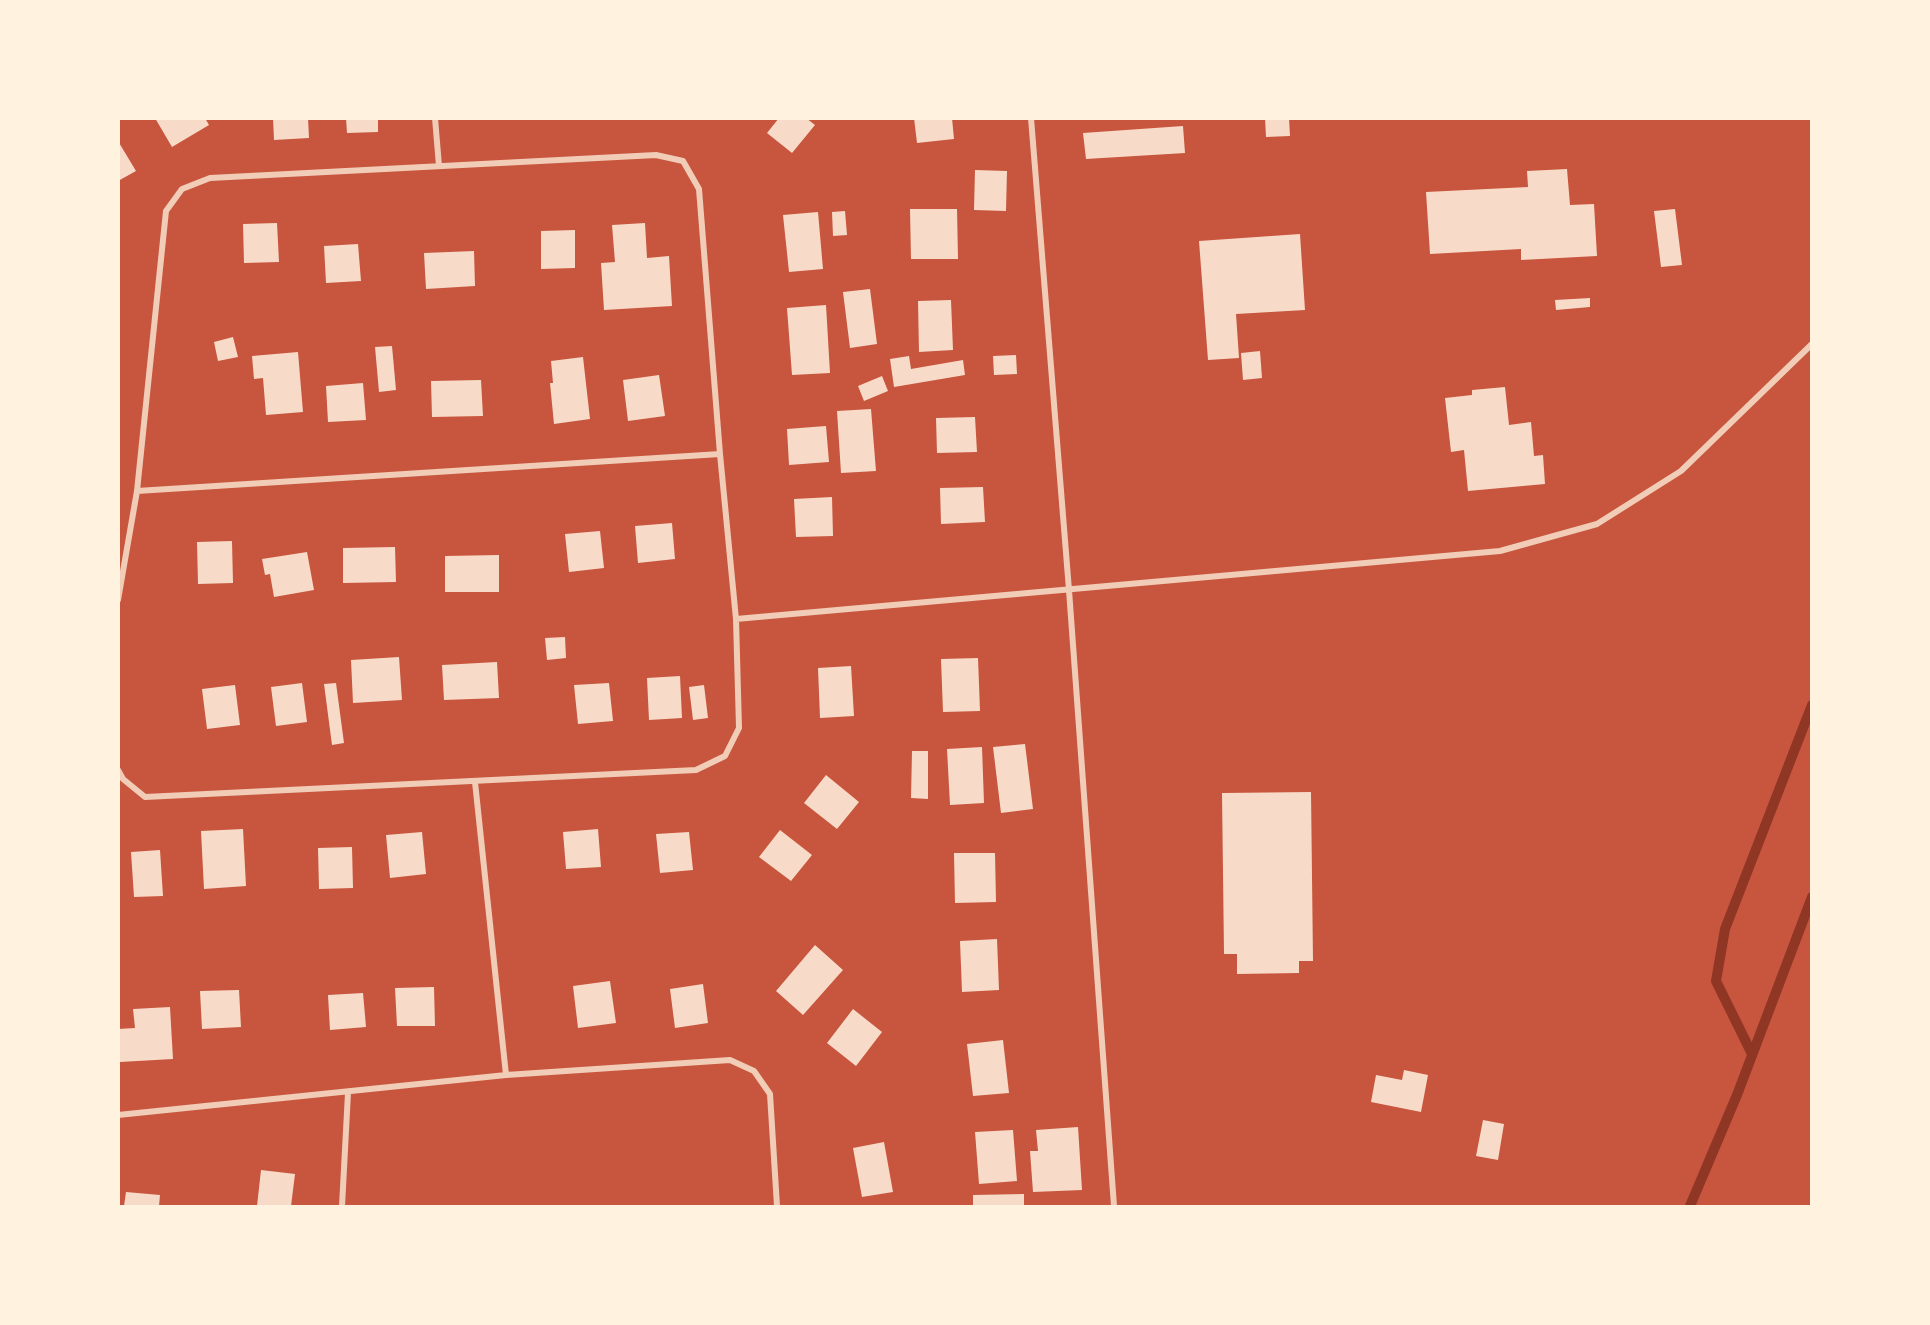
<!DOCTYPE html>
<style>
body{margin:0}
#map{position:relative;width:1930px;height:1325px;overflow:hidden;background:#c8553d;font-family:"Times New Roman",serif}
canvas{display:block}
.frame{position:absolute;inset:0;border:120px solid #fff3e0;pointer-events:none}
</style>
<div id="map">
<canvas width="1930" height="1325"></canvas>
<div class="frame"></div>
</div>
<script>
const context = document.querySelector('canvas').getContext('2d');
context.lineJoin = 'round';
function stroke(path, color, width, dash) { context.strokeStyle = color; context.lineWidth = width; context.lineCap = dash ? 'butt' : 'round'; context.setLineDash(dash || []); context.stroke(path); }
function fill(path, color) { context.fillStyle = color; context.fill(path, 'evenodd'); }
const stream = new Path2D(`
 M1752,1054l-36,-73 9,-52 87,-224
 M1690,1206l47,-111 75,-198`);
const building = new Path2D(`
 M155,118h50l4,7 -37,22z
 M273,118h35l1,20 -35,2z
 M346,118h32v14l-31,1z
 M779,118h27l9,7 -23,28 -25,-20z
 M914,118h38l2,21 -37,4z
 M1265,118h24l1,18 -24,1z
 M1183,126l2,27 -99,6 -3,-26z
 M118,141l18,30 -18,10z
 M1567,169l3,36 24,-1 3,52 -76,4v-11l-91,5 -4,-62 102,-5 -1,-16z
 M975,170l32,1 -1,40 -32,-1z
 M910,209h47l1,50h-47z
 M1675,209l7,56 -21,2 -7,-56z
 M845,211l2,24 -14,1 -1,-24z
 M818,212l5,57 -34,3 -6,-57z
 M277,223l2,39 -35,1 -1,-39z
 M645,223l2,35 22,-2 3,50 -68,4 -3,-47 14,-1 -3,-37z
 M575,230v38l-34,1v-38z
 M1300,234l5,76 -69,4 3,44 -31,2 -9,-119z
 M358,244l3,37 -35,2 -2,-37z
 M474,251l1,35 -49,3 -2,-36z
 M870,289l7,55 -27,4 -7,-56z
 M1590,298v9l-34,3 -1,-10z
 M951,300l2,50 -34,2 -1,-51z
 M826,305l4,68 -38,2 -5,-67z
 M233,337l5,20 -20,4 -4,-19z
 M392,346l4,44 -17,2 -4,-45z
 M1260,351l2,27 -19,2 -2,-27z
 M298,352l5,60 -37,3 -3,-37 -9,1 -2,-23z
 M1016,355l1,19 -23,1 -1,-19z
 M909,356l2,13 52,-9 2,15 -71,12 -4,-28z
 M583,357l7,62 -36,5 -4,-41h3l-2,-22z
 M659,375l6,41 -37,5 -5,-41z
 M882,376l6,15 -24,10 -6,-15z
 M481,380l2,36 -51,1 -1,-36z
 M363,383l3,37 -38,2 -2,-36z
 M1505,387l4,38 22,-3 3,34 9,-1 2,29 -77,7 -4,-41 -13,2 -6,-54 27,-3v-5z
 M871,409l5,62 -35,2 -4,-62z
 M975,417l2,35 -40,1 -1,-35z
 M826,426l3,36 -40,3 -2,-36z
 M983,487l2,35 -44,2 -1,-36z
 M832,497l1,39 -37,1 -2,-38z
 M672,523l3,36 -37,4 -3,-37z
 M600,531l4,37 -35,4 -4,-38z
 M232,541l1,42 -35,1 -1,-42z
 M395,547l1,35 -53,1v-35z
 M307,552l7,38 -40,7 -4,-23 -5,1 -3,-16z
 M499,555v37h-54v-36z
 M565,637l1,21 -19,2 -2,-22z
 M399,657l3,43 -49,3 -2,-43z
 M978,658l2,53 -37,1 -2,-53z
 M497,662l2,36 -55,2 -2,-35z
 M851,666l3,50 -34,2 -2,-50z
 M680,676l2,42 -33,2 -2,-42z
 M302,683l5,39 -31,4 -5,-39z
 M336,683l8,60 -12,2 -8,-61z
 M609,683l4,38 -35,3 -4,-39z
 M235,685l5,40 -33,4 -5,-40z
 M704,685l4,33 -15,2 -4,-33z
 M1025,744l8,65 -32,4 -8,-66z
 M982,747l2,56 -34,2 -3,-56z
 M912,751h16v48l-17,-1z
 M826,775l33,27 -22,27 -33,-26z
 M1311,792l2,169h-14v12l-62,1v-20h-13l-2,-161z
 M243,829l3,57 -42,3 -3,-58z
 M598,829l3,38 -35,2 -3,-37z
 M780,830l32,25 -21,26 -32,-24z
 M422,832l4,42 -36,4 -4,-43z
 M689,832l4,38 -33,3 -4,-39z
 M352,847l1,41 -34,1 -1,-41z
 M160,850l3,46 -29,1 -3,-45z
 M954,853h41l1,49 -41,1z
 M997,939l2,51 -37,2 -2,-51z
 M815,945l28,25 -40,45 -27,-24z
 M610,981l6,42 -38,5 -5,-42z
 M703,984l5,39 -33,5 -5,-39z
 M434,987l1,39h-38l-2,-38z
 M239,990l2,37 -39,2 -2,-38z
 M363,993l3,34 -36,3 -2,-35z
 M170,1007l3,52 -53,3 -2,-33 17,-1 -2,-19z
 M853,1009l29,23 -26,34 -29,-23z
 M1003,1040l6,53 -36,3 -6,-52z
 M1404,1070l24,5 -7,37 -50,-10 5,-27 26,5z
 M1483,1120l21,4 -6,36 -22,-4z
 M1078,1127l4,63 -49,2 -3,-41h8l-2,-21z
 M1013,1130l4,51 -38,3 -4,-52z
 M884,1142l9,50 -31,5 -9,-49z
 M261,1170l34,4 -4,32h-34z
 M126,1192l34,3 -1,11h-35z
 M1024,1194v12h-51v-11z`);
const minor = new Path2D(`
 M435,118l4,48
 M1031,118l38,472 45,616
 M137,491l583,-37
 M118,600l19,-109 29,-280 16,-22 28,-11 446,-23 27,6 16,28 21,265 16,165 3,109 -14,28 -29,14 -551,27 -22,-18 -5,-9
 M736,619l764,-68 97,-27 84,-53 131,-127
 M475,782l31,293
 M118,1115l388,-40 224,-15 24,11 16,23 7,112
 M342,1206l6,-113`);
stroke(stream, '#8f3625', 10);
fill(building, '#f7dbc8');
stroke(minor, '#f1ccb7', 6);
</script>
